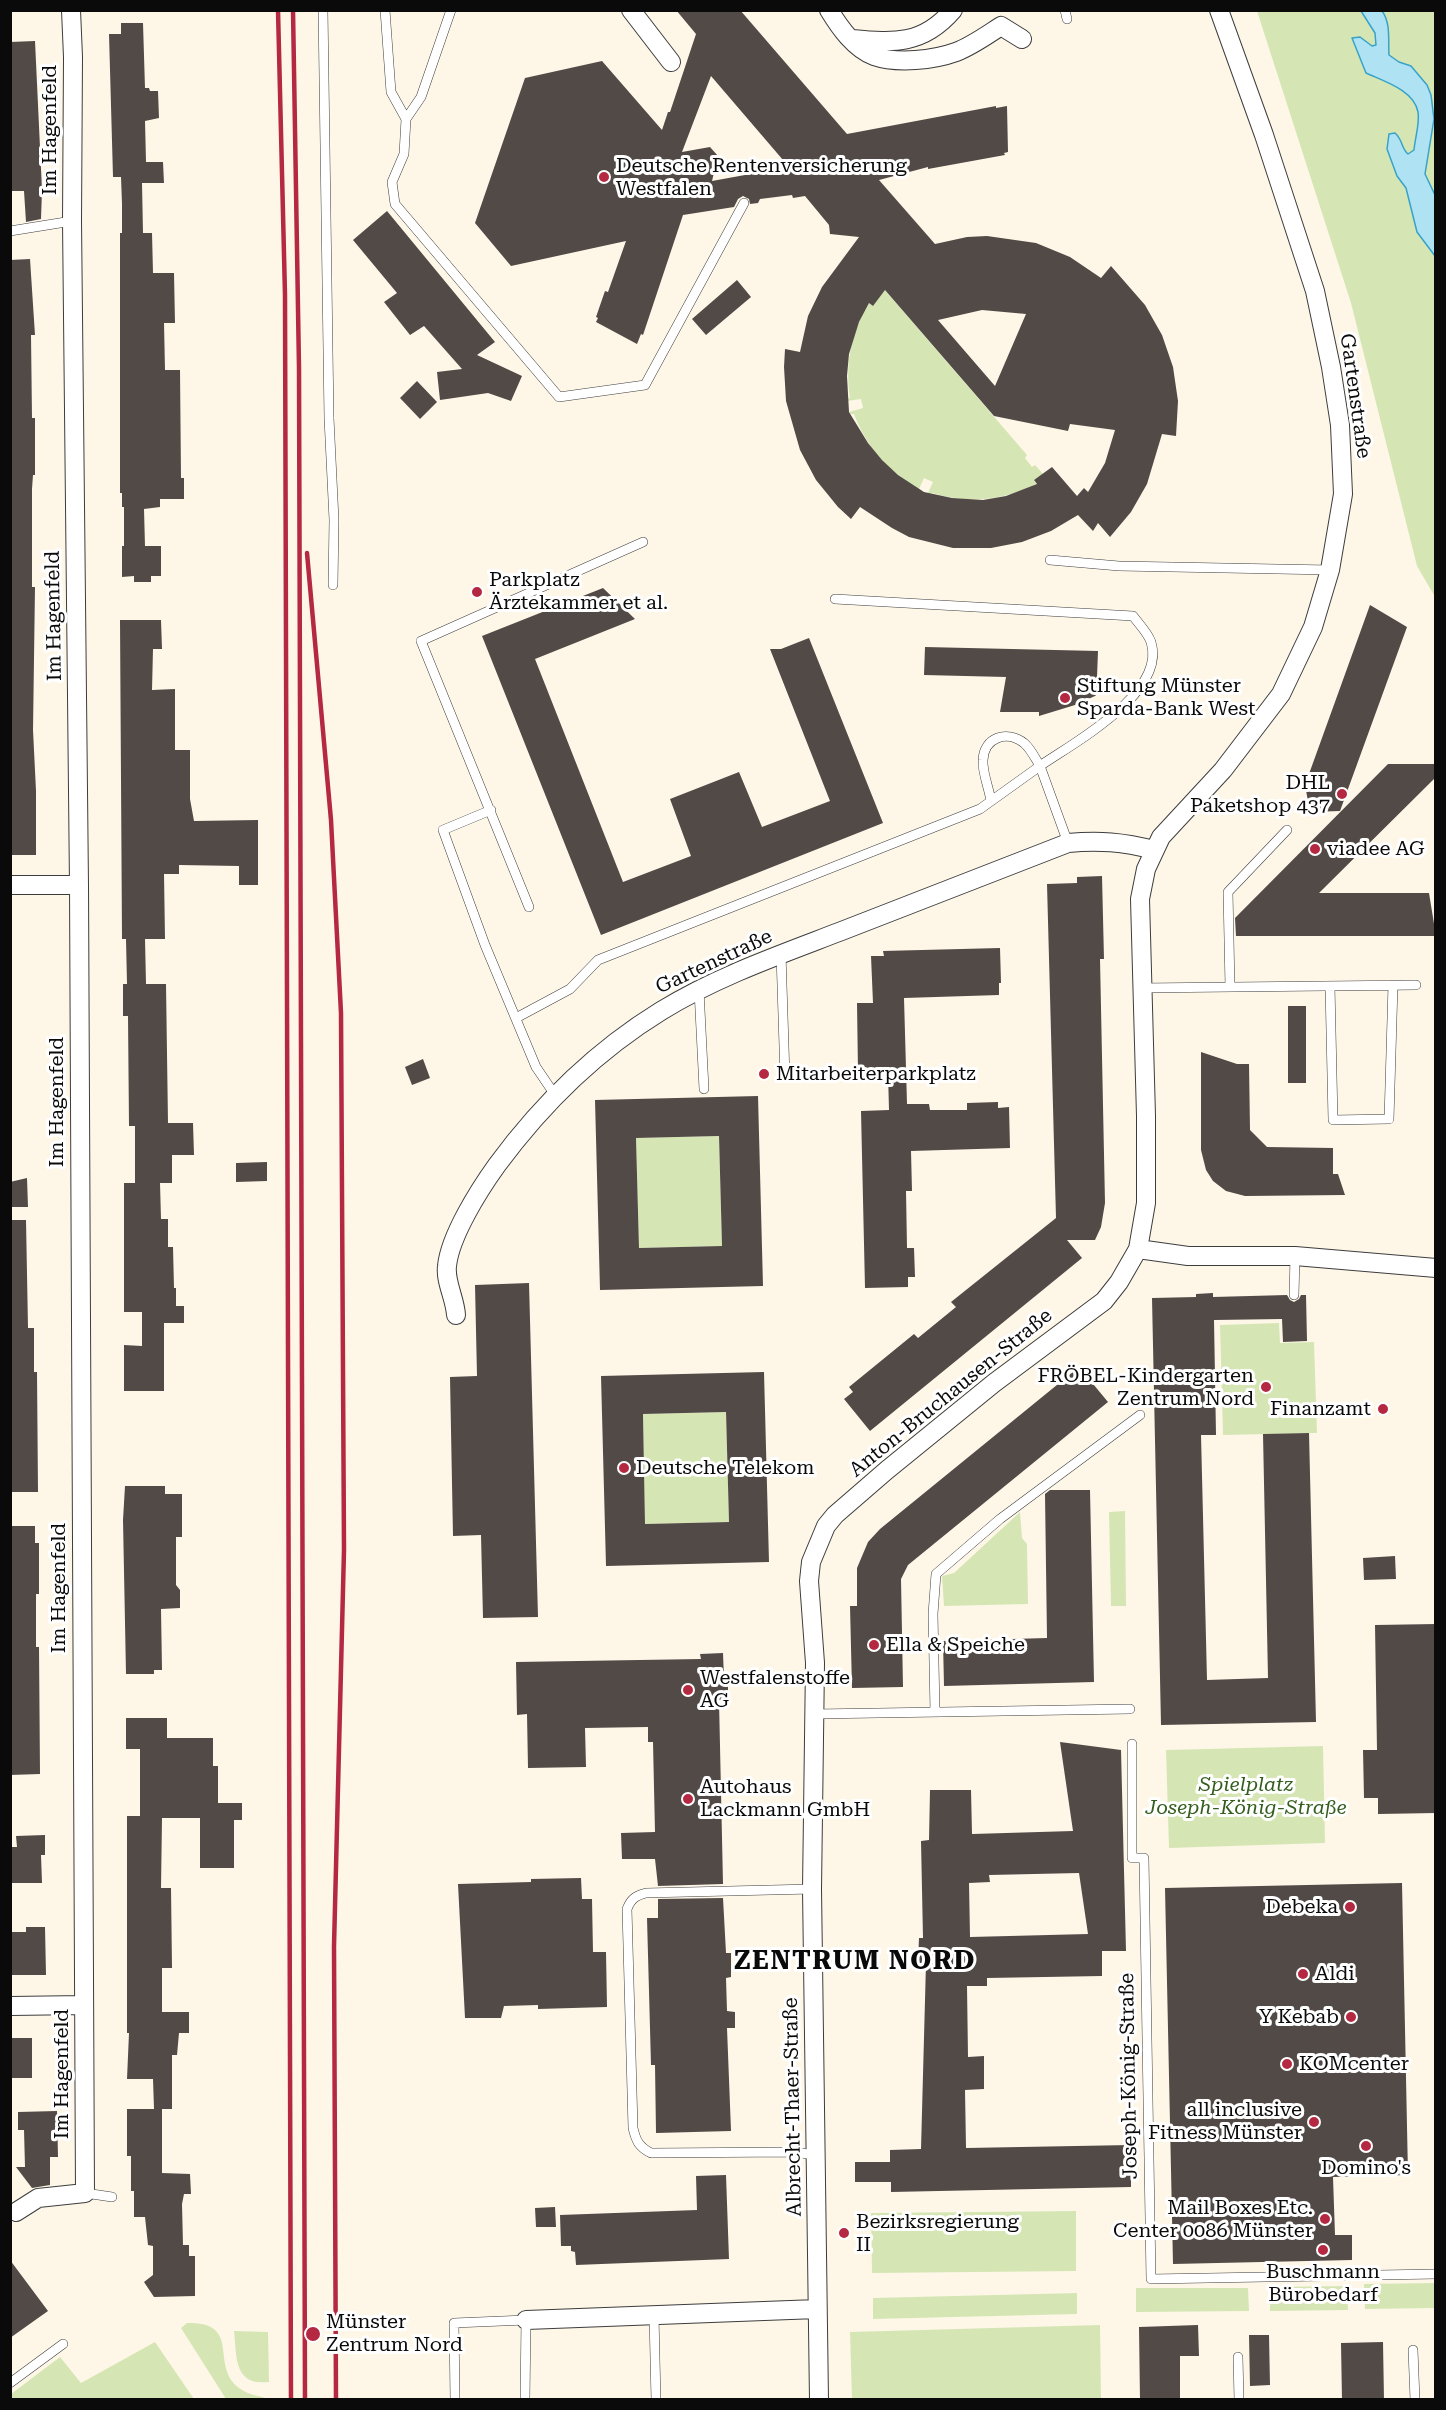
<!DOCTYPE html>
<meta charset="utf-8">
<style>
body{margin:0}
#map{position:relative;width:1446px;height:2410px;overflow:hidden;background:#fef7e8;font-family:"Roboto Serif",serif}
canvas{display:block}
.frame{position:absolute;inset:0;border:12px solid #0a0a0a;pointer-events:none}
</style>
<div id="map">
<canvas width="1446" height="2410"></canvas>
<div class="frame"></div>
</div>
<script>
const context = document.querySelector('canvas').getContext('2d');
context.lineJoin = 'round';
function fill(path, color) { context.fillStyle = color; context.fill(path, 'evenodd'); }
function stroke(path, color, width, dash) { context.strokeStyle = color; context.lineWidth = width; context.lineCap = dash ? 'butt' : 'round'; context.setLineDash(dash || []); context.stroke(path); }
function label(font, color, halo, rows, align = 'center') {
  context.font = font + ' "Roboto Serif",serif'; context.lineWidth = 6; context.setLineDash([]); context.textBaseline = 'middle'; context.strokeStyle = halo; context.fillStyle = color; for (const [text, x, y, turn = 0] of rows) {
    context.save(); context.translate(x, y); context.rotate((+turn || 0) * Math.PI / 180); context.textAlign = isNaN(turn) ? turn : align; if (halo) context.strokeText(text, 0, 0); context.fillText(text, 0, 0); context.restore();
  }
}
const green = new Path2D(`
 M1257,11h178v586l-18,-31 -66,-263z
 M884,289l143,166 -2,3 7,9 3,-2 9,10 -10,5 2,4c-33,17 -69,20 -104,9l-2,3 -3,-1 6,-13 -9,-4 -6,13 -2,-4c-29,-17 -50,-41 -62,-73h-4l-1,-2 14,-4 -2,-9 -14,2 -1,-2 4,-1c-5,-35 1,-65 19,-95l4,3z
 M719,1136l3,110 -83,2 -3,-110z
 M1279,1323l1,20 34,-1 3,91 -94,2 -3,-110z
 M726,1412l3,110 -84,2 -2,-110z
 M1125,1511l1,95h-15l-2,-94z
 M1020,1512l2,26 5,6 1,60 -84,2 -2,-30 12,-3z
 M1323,1746l2,97 -156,5 -3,-98z
 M1076,2211v60l-204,2 -1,-60z
 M1435,2283v25l-70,1 -1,-25z
 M1347,2286l1,24 -78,1v-24z
 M1136,2288h112l1,23 -113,1z
 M1077,2293v21l-204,5v-21z
 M187,2323c56,-1 22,42 52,65 9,7 21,8 30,11h-43l-45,-71z
 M1100,2325l1,74h-249l-2,-67z
 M234,2331l34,1 1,50c-36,4 -32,-25 -35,-51z
 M155,2342l39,57h-183v-5l49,-37 21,26z`);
const water = new Path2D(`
 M1361,11h21c9,12 6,29 7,44l10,7 12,4 16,19 4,10 3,24 -9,55 10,21v61l-18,-24 -11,-44 -9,-12 -10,-27 2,-15 6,-1c8,7 6,15 13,21l6,-4c1,-12 6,-27 4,-38 -4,-22 -35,-31 -52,-39l-14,-35 8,-1 12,9 4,-1 -1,-12z`);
const building = new Path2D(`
 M676,10h64l107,124 149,-28v2l11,-2 1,46 -4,1 1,2 -77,14v-2l-49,13 56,64 32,-7 20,-1 49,7 34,14 31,21 10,-12 34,39 17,30 11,32 5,34 -2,35 -14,-2 -15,50 -16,28 -21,25 -12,-14 -5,8 -15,-16 -27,16 -29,11 -31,6h-38l-44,-11 -17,-9 -32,-21 -9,12 -13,-12 -22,-27 -16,-30 -14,-49 -2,-34 1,-18 15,3 8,-36 14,-29 37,-50 -29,-3 -1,-9 -24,-29 -12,2 -1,-3 -32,4 -2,4 -8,1 -1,-5 -6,-3 -5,3 -4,8 -51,8 -40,120 -2,-1 -4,10 -41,-22 2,-4 -2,-1 9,-26 3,1 18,-51 -115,25 -36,-43 50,-145 77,-17 60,69 6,-18h2l26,-78zM711,76l78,91 -77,14 6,-25 -8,-9 -28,5zM885,290l109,126 74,15 2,-7 45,6 -10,33 -17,29 -4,-4 -7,8 -25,-29 -18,13 3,4 -31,12 -23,4 -31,-2 -28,-6 -26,-17 -16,-15 -14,-17 -19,-31 -2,-36 2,-22 10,-32 10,-19 4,3zM982,310l44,4 -31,72 -57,-66z
 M121,23h22l2,65h4l1,3h8l1,27 -14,3 1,41h17l1,21h-22l1,50h9l1,40h21l1,50h-11l1,47h15l1,108h3v21h-24v8l-16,2 1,37h16v30h-10v6h-17v-6l-12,1v-31h2v-39h-2v-14h-2v-260h2v-29l-1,-27h-8l-4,-143h12z
 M35,41l7,149 -1,29 -15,3 -2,-31h-14v-149z
 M387,211l108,131 -18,13 45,21 -11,25 -23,-8 -48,7 -3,-28 25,-3 -38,-43 -14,9 -26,-33 13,-9 -44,-53z
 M30,259l5,76h-4l1,83h3v57h-2l-1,14v98h3l-2,143 3,61v64h-26v-595z
 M737,280l14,17 -45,38 -14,-16z
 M417,381l20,21 -17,17 -20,-21z
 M603,588l32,31 -100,40 88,223 68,-26 -21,-57 69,-27 23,55 68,-26 -60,-152h11l28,-11 74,185 -282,112 -119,-299z
 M1370,605l37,22 -67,184 -30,1 -5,-27z
 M120,620h41l1,29h-9l-1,41 23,-1v61h15v49l4,22 64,-1v65h-19v-19l-60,-1v9h-15l1,65h-20l1,45h20l2,139h25l1,32h-22v28h-12l1,36h7v28h5l1,41h2v18h8v17h-20v68h-40v-46l18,1v-34h-18v-129h11v-57h-6l-1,-110h-5v-32h4l-1,-45h-4z
 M925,647l173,4 -1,26h3v2l13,1 -18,16 -20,9 -36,11v-4h-39l6,-35 -82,-2z
 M1388,764h48v13l-117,116h110l7,43h-200l-1,-18z
 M1102,876l2,83h-4l5,244 -4,24 -6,13h-28l15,18 -212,173 -26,-32 9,-7 -4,-5 65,-53 4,4 38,-31 -5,-5 105,-84 -9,-334 30,-1v-6z
 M1000,948l1,35h-2v12l-95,3 3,106h22l1,6h37v-7l31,-1v6l11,-1 1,41 -99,3 1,40h-6l1,57h7l1,29h-7v10l-43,1 -4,-177 28,-1 -1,-37 -30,-1 -1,-69h16l-2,-47h13l-1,-5z
 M1288,1006h18v77h-18z
 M1201,1052l36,12h12l1,66 17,17 66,1v26h5l7,21 -100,1 -19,-5 -13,-10 -7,-11 -5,-20z
 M423,1059l7,19 -18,7 -7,-18z
 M758,1096l5,190 -163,4 -5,-190zM719,1136l3,110 -83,2 -3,-110z
 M267,1162v19l-31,1v-19z
 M27,1178l1,29h-18v-25z
 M10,1220h16l2,108h6v44h3l1,120h-28z
 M529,1283l9,334 -55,1 -2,-83 -28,1 -3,-159 27,-1 -2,-91z
 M1213,1293v4l74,-2 3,5 4,2 5,-3 2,-4h5l1,46 -24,1 -1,-23 -68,1 2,115h-15l6,245 61,-2 -5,-244 46,-1 7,289 -155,3 -9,-427 44,-1v-3z
 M1079,1367l29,35 -200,163 -7,14 2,108 -51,1 -2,-82h7v-38l11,-26 12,-13z
 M764,1372l5,190 -163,4 -5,-190zM726,1412l3,110 -84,2 -2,-110z
 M125,1486h40v8h17v43h-6v48l4,5v18l-19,1 1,61h-8v4h-28l-3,-154z
 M1050,1490h40l4,192 -150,4 -1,-45 104,-3 -2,-144z
 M10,1526h25v17h4v51h-3v53h3l1,127 -30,1z
 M1395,1556l1,23 -32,1 -1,-22z
 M1436,1624v189l-58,1v-16h-14l-1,-48h14l-2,-125z
 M723,1653l1,26h4v21h-9l4,184 -65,2 -3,-27h-33l-1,-26 34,-1 -2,-90h-5v-15l-63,1 1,39 -58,1 -1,-54 -10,1 -1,-53 185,-3 -1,-5z
 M126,1718h41v20h46v28h5v37h24v17h-8v48h-34v-50h-38l-1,70h10l1,80h-10v44h27v21h-10l-2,22h-5v54h-10v64l28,1 1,20h-7l-2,10 1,41h6v11h6v40l-41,1 -10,-15 9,-7v-29l-5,-1 -3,-28h-11v-26h-3v-35h-4v-47h27l-1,-30h-26l2,-46h-2v-217h13v-67h-14z
 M1060,1742l61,8 5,201h-24v25l-115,2v8h-20l1,71 16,-1v33l-19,1 1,58 165,-3v42l-240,5v-10h-36v-20h35v-12l31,-1 5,-186h-8l1,-25h4l-2,-97 8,-1 1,-50h41l1,44 101,-3zM1079,1873l9,61 -118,3 -1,-54 21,-1 -1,-7z
 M45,1835v20h-4l1,28h-32v-36h7l-1,-11z
 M581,1878l1,21h10l1,53h13l1,55 -69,2v-4l-34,1 -3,12h-36l-7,-134 73,-2v-3z
 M1402,1883l6,292 -75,2 2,58h17v25l-179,4 -8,-376z
 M723,1898l3,55h5v24l-5,1 1,33 8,1v16h-8l4,103 -75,2 -1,-68h-4l-4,-147h11v-19z
 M26,1927h19l1,48h-36v-43h16z
 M10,2038h22v40h-22z
 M57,2111l1,46h-8v28l-18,3 -16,-21h9l-1,-37h-6v-18z
 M726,2175l3,84 -153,6 -1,-13 -4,-1v-5h-10l-1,-31 137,-5 -1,-34z
 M555,2207l1,20h-20l-1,-19z
 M10,2260l38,51 -38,27z
 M1198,2325l1,31h-19v44h-40l-1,-73z
 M1249,2335h20l1,50 -20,1z
 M1383,2342l1,58h-42l-1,-57z`);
const lane = new Path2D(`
 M323,10l6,408 5,102 -1,65
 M385,10l6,82 15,27 -2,35 -12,28 3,22 164,193 86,-12 99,-182
 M1065,10l2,9
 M406,119l15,-22 30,-87
 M10,231l62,-10
 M1050,560l69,6 211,4
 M835,599l298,17c6,8 15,17 18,26 16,51 -78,101 -111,124 -5,-8 -9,-17 -16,-23 -17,-13 -40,-6 -41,17 -1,12 6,28 8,41
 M491,810l-48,20 42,115 51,122 19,28
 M529,907l-108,-266 222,-99
 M781,954l4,123
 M1330,986l3,134 56,-1 4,-134
 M1230,987l-2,-95 59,-62
 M1142,988l274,-3
 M699,990l5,99
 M516,1018l54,-29 28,-29 382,-151 60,-43 28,77
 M1294,1295l1,-39
 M935,1712l-2,-98 3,-40 64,-55 140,-104
 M815,1714l315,-5
 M1132,1744v114h12l7,421 285,-5
 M812,1889l-166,4c-11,3 -15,6 -19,16l6,219c3,13 6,19 18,25l142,-1 23,3
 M85,2193l27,4
 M654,2316l2,84
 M1413,2350l2,50
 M1238,2357l1,43
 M10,2383l53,-39
 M455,2400l-1,-77 72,-3 -1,80`);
const street = new Path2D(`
 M631,10l40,52
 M829,10c11,18 25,38 45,46 23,8 60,4 82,-4 16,-6 31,-17 45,-26l21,13
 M852,39c42,4 71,6 101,-29
 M10,885h69
 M1138,1249l50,7h107l141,12
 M456,1315c-1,-17 -11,-33 -9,-49 3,-30 32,-76 50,-101 45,-61 99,-114 164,-154 55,-34 118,-56 178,-79 76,-30 153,-59 229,-89 31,-3 55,-1 86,7
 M10,2006l74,-1
 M16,2212l22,-14 47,-5 -6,-1308 -7,-664 1,-164 -2,-47
 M526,2320l291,-11
 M819,2400l-7,-511 3,-226 -6,-82 2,-19 15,-36 9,-11 52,-45 107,-87 110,-82 15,-19 19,-33 8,-46v-87l-6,-217 6,-30 15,-32 62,-67 58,-76 32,-67 17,-57 13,-76 -3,-69 -9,-58 -16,-76 -51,-156 -45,-125`);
const rail = new Path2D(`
 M278,10l7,285 6,2105
 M293,10l6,358 6,2032
 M307,553l24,267 10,193 3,537 -10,396 2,454`);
const markers = [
 [604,177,6,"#b42842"],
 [477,592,6,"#b42842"],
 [1065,698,6,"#b42842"],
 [1342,794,6,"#b42842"],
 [1315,849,6,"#b42842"],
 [764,1074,6,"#b42842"],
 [1266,1387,6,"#b42842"],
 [1383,1409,6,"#b42842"],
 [624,1468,6,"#b42842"],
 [874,1645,6,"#b42842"],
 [688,1690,6,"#b42842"],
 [688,1799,6,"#b42842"],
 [1350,1907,6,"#b42842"],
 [1303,1974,6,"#b42842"],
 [1351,2017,6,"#b42842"],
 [1287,2064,6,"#b42842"],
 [1314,2122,6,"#b42842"],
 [1366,2146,6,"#b42842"],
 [1325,2219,6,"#b42842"],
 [844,2233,6,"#b42842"],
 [1323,2250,6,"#b42842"],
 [313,2334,8,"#b42842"]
];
const streetNames = [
 ["Im Hagenfeld",50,130,-90],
 ["Gartenstraße",1355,396,82],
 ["Im Hagenfeld",54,616,-91],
 ["Gartenstraße",714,962,-25],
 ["Im Hagenfeld",57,1102,-90],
 ["Anton-Bruchausen-Straße",951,1393,-39],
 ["Im Hagenfeld",59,1588,-90],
 ["Im Hagenfeld",62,2074,-90],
 ["Joseph-König-Straße",1129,2076,-91],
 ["Albrecht-Thaer-Straße",793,2107,-91]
];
const poiNames = [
 ["Deutsche Rentenversicherung",616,166],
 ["Westfalen",616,189],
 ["Parkplatz",489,580],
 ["Ärztekammer et al.",489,603],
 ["Stiftung Münster",1077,686],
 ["Sparda-Bank West",1077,709],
 ["DHL",1330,783,"right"],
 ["Paketshop 437",1330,806,"right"],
 ["viadee AG",1327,849],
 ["Mitarbeiterparkplatz",776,1074],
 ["FRÖBEL-Kindergarten",1254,1376,"right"],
 ["Zentrum Nord",1254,1399,"right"],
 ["Finanzamt",1371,1409,"right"],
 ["Deutsche Telekom",636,1468],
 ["Ella & Speiche",886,1645],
 ["Westfalenstoffe",700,1678],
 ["AG",700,1701],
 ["Autohaus",700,1787],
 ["Lackmann GmbH",700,1810],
 ["Debeka",1338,1907,"right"],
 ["Aldi",1315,1974],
 ["Y Kebab",1339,2017,"right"],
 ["KOMcenter",1299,2064],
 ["all inclusive",1302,2110,"right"],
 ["Fitness Münster",1302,2133,"right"],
 ["Domino's",1366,2168,"center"],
 ["Mail Boxes Etc.",1313,2208,"right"],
 ["Center 0086 Münster",1313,2231,"right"],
 ["Bezirksregierung",856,2222],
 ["II",856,2245],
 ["Buschmann",1323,2272,"center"],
 ["Bürobedarf",1323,2295,"center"],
 ["Münster",326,2322],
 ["Zentrum Nord",326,2345]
];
const parkNames = [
 ["Spielplatz",1246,1785],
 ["Joseph-König-Straße",1246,1808]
];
const districtNames = [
 ["ZENTRUM NORD",855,1961]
];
fill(green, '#d5e6b4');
fill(water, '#afe3f4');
stroke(water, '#38a2c8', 1.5);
fill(building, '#524a47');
stroke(lane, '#3d3d3d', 10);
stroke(street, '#3d3d3d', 20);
stroke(lane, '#fff', 9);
stroke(street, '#fff', 18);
stroke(rail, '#b42842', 4.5);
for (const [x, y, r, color] of markers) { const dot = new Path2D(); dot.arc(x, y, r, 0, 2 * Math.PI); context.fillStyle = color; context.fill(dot); stroke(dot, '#fff', 2); }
label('20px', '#0a0a0a', '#fff', streetNames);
label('20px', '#0a0a0a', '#fff', poiNames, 'left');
label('italic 20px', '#345e1e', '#fff', parkNames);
context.letterSpacing = '1.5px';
label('bold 26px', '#0a0a0a', '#fff', districtNames);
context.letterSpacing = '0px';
</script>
